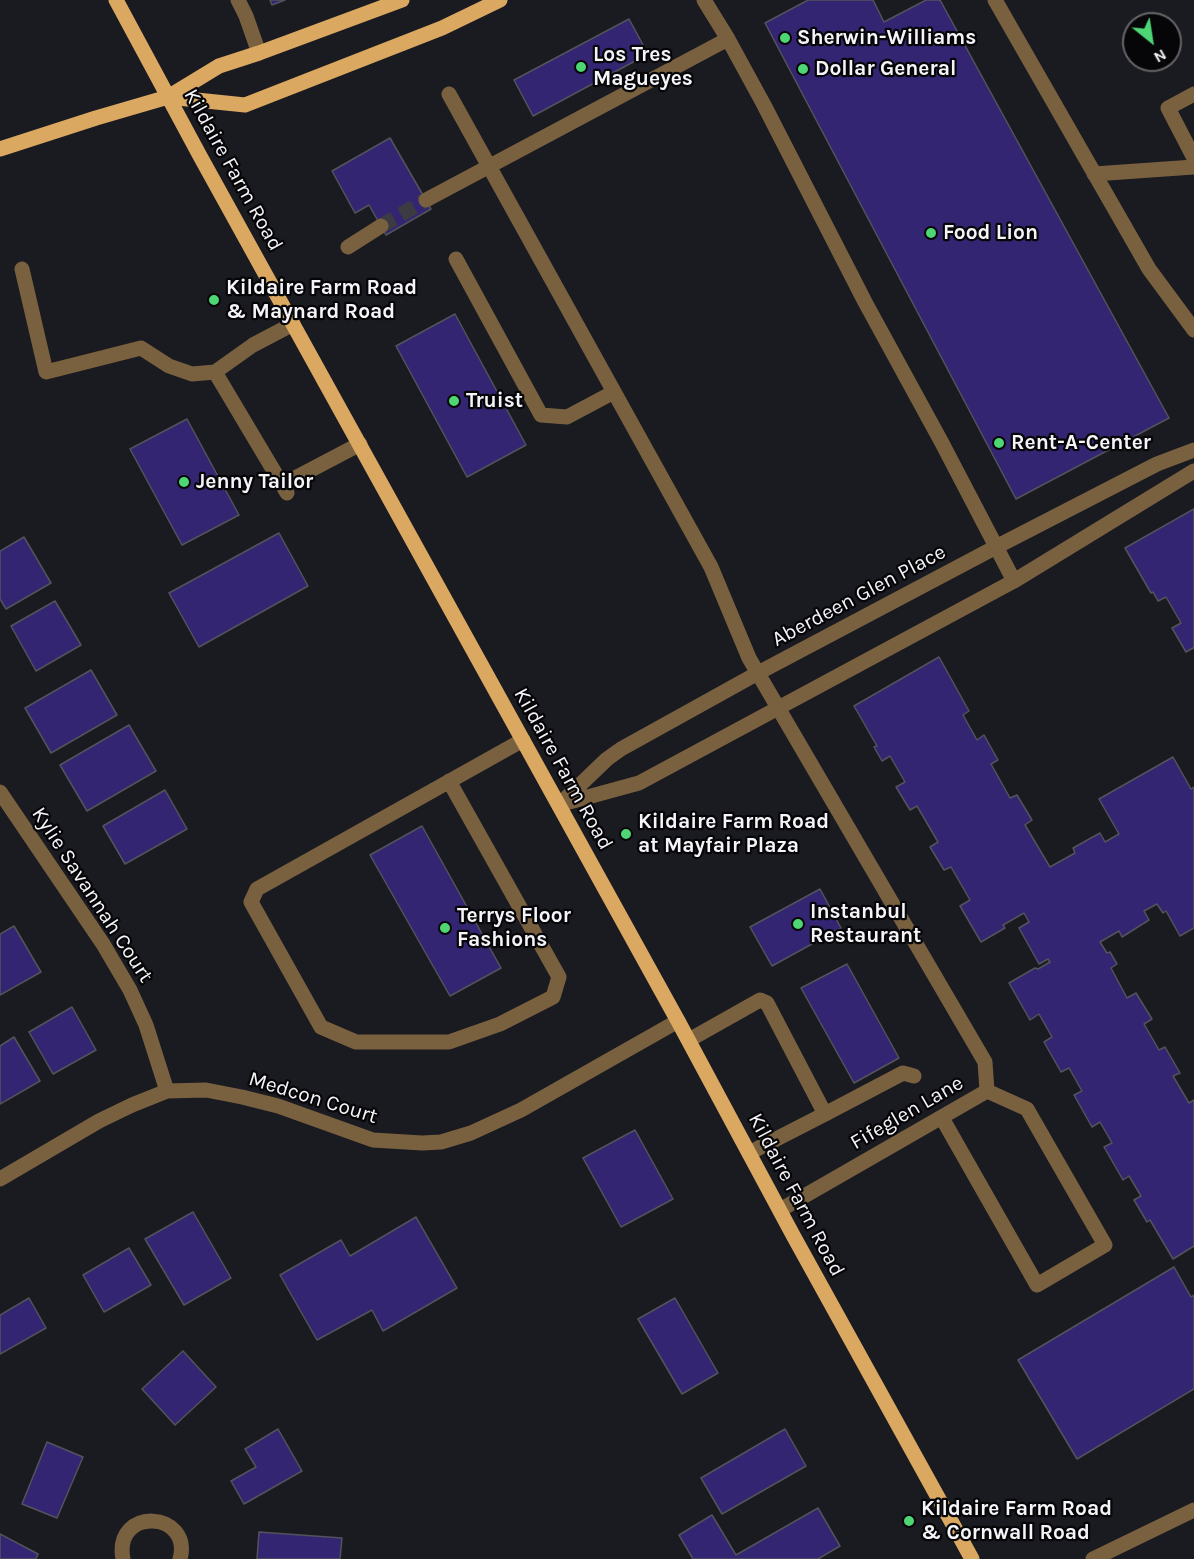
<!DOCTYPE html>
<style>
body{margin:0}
#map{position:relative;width:1194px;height:1559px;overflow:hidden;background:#1a1a21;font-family:Karla,sans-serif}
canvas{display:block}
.north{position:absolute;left:1122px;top:12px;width:60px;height:60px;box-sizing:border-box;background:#060608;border:2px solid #656568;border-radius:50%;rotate:150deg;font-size:16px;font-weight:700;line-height:24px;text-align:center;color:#f4f4f9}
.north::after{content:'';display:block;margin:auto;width:21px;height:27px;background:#4ed675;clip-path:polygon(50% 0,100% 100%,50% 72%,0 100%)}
</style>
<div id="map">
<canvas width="1194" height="1559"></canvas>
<div class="north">N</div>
</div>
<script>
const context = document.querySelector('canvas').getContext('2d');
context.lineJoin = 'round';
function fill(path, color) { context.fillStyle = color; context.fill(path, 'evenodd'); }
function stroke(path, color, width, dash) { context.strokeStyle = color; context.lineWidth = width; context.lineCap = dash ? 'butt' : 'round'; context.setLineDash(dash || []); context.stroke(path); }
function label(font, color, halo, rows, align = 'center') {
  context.font = font + ' Karla,sans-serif'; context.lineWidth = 4.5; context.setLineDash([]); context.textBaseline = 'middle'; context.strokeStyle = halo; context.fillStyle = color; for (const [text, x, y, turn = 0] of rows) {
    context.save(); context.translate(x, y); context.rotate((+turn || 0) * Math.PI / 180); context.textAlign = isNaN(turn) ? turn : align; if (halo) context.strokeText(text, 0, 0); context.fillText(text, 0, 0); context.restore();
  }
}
const building = new Path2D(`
 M270,0h15l-13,5z
 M808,0h65l11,22 42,-22h14l229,418 -153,81 -251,-476z
 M629,19l19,35 -115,62 -19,-36z
 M390,138l41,71 -45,26 -17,-30 -14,8 -23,-42z
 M455,314l71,131 -59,32 -71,-131z
 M187,419l52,96 -57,30 -52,-96z
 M1194,509v140l-1,-1 -7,4 -14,-24 9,-5 -15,-26 -8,4 -5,-9 -2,1 -26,-45z
 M279,533l29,53 -109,61 -30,-54z
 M24,537l27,46 -45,26 -6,-10v-48z
 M55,601l26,44 -45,26 -25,-45z
 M939,657l30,54 -6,4 14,25 7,-5 14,25 -7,4 19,34 7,-3 15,25 -7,5 25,42 25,-14 -2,-5 27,-15 5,9 14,-8 -20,-35 74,-42 18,32 3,-2v141l-14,8 -14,-25 -3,2 -6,-9 -13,7 5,9 -27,17 -3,-6 -19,11 7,11 3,-1 7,12 -6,4 16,30 9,-5 16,26 -8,5 15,26 6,-3 15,26 -7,3 16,27 5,-3v146l-21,13 -23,-39 -3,2 -13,-22 7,-4 -12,-20 -6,4 -19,-33 8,-4 -12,-21 -8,5 -18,-32 8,-4 -13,-23 -8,4 -17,-30 8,-5 -13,-23 -9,6 -21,-37 26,-15 3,1 12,-7 -2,-3 -9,5 -20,-36 10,-6 -5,-9 -21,12 2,3 -24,14 -21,-36 10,-6 -19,-33 -7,3 -14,-23 8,-5 -21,-36 -7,4 -14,-23 9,-5 -15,-26 -8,5 -8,-14 3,-1 -23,-40z
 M91,670l26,45 -66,38 -26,-45z
 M129,725l27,46 -69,40 -27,-46z
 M165,790l22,39 -62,35 -22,-38z
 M422,826l79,142 -51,28 -80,-141z
 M820,889l21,39 -69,38 -22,-39z
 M14,926l27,46 -41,23v-61z
 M847,964l52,94 -45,25 -53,-95z
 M72,1007l24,43 -43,24 -24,-42z
 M14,1037l26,44 -40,23v-58z
 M635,1130l38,69 -52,28 -38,-69z
 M193,1212l38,66 -47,27 -39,-66z
 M416,1217l41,71 -74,43 -11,-21 -55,30 -37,-65 61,-35 9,16z
 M129,1248l22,37 -47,27 -21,-37z
 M1174,1267l17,30 3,-2v94l-117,70 -59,-99z
 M29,1298l17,30 -46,26v-39z
 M675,1298l43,75 -36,21 -44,-75z
 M183,1351l33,36 -41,38 -33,-36z
 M278,1429l24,42 -58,33 -13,-23 25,-14 -11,-18z
 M785,1429l21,37 -84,48 -21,-36z
 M47,1442l36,15 -26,61 -35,-14z
 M818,1508l22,38 -22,13h-125l-14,-24 33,-20 24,40z
 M259,1532l83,6 -2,21h-83z
 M0,1534l38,20 -2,5h-36z`);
const minorTunnel = new Path2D(`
 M381,226l45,-26`);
const minor = new Path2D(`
 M238,0l8,16 13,37
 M704,0l24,39 36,66 101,197 77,141 72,138
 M995,0l154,269 45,61
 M449,94l262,473 38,91 236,404 2,29 -207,119
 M1194,94l-26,14 26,50
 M1094,174l100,-7
 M426,200l302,-161
 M348,247l33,-21
 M456,259l85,156 26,2 47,-25
 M22,269l24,103 95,-24 28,18 23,8 23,-2 38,-27 40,-21
 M215,372l72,121
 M282,485l78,-41
 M449,781l110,196 -6,20 -53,27 -51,18h-93l-35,-15 -70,-125 6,-13 266,-149
 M0,792l103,152 27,46 16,35 21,66
 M562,804l77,-21 375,-202 180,-110
 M559,805l48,-46 14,-10 137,-76 238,-126 161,-83 37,-14
 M689,1040l71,-40 7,3 58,111 -76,39
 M825,1114l78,-41 11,3
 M942,1118l95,167 68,-40 -78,-136 -40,-18
 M0,1179l99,-58 33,-16 35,-14 39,-1 36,7 36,9 95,34 49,3 19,-1 30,-9 50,-23 157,-89
 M123,1559c-10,-53 70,-48 57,0
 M1093,1559l101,-49`);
const major = new Path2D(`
 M116,0l84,156 478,865 116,216 178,322
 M168,97l77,8 197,-77 58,-28
 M0,149l96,-31 72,-21 51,-31 40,-13 143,-53`);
const markers = [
 [785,38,6,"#4ed675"],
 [581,67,6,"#4ed675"],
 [803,69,6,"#4ed675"],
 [931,233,6,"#4ed675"],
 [214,300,6,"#4ed675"],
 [454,401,6,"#4ed675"],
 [999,443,6,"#4ed675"],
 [184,482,6,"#4ed675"],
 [626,834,6,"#4ed675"],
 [798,924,6,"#4ed675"],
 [445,928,6,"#4ed675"],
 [909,1521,6,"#4ed675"]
];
const poiNames = [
 ["Sherwin-Williams",797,38],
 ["Los Tres",593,55],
 ["Magueyes",593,79],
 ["Dollar General",815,69],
 ["Food Lion",943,233],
 ["Kildaire Farm Road",226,288],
 ["& Maynard Road",226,312],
 ["Truist",466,401],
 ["Rent-A-Center",1011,443],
 ["Jenny Tailor",196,482],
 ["Kildaire Farm Road",638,822],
 ["at Mayfair Plaza",638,846],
 ["Instanbul",810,912],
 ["Restaurant",810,936],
 ["Terrys Floor",457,916],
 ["Fashions",457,940],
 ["Kildaire Farm Road",921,1509],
 ["& Cornwall Road",921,1533]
];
const streetNames = [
 ["Kildaire Farm Road",233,170,61],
 ["Aberdeen Glen Place",859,596,-28],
 ["Kildaire Farm Road",563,769,61],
 ["Kylie Savannah Court",92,895,57],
 ["Medcon Court",313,1098,17],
 ["Fifeglen Lane",907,1113,-30],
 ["Kildaire Farm Road",796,1195,62]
];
fill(building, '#332572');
stroke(building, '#53535b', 1.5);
stroke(minorTunnel, '#3b3b41', 15, [15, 8]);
stroke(minor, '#796140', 15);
stroke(major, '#daa860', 15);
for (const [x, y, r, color] of markers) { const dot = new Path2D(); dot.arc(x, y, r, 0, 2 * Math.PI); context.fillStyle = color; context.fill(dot); stroke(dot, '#060608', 2); }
label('bold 21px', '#f4f4f9', '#060608', poiNames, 'left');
label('21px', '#f4f4f9', '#060608', streetNames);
</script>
